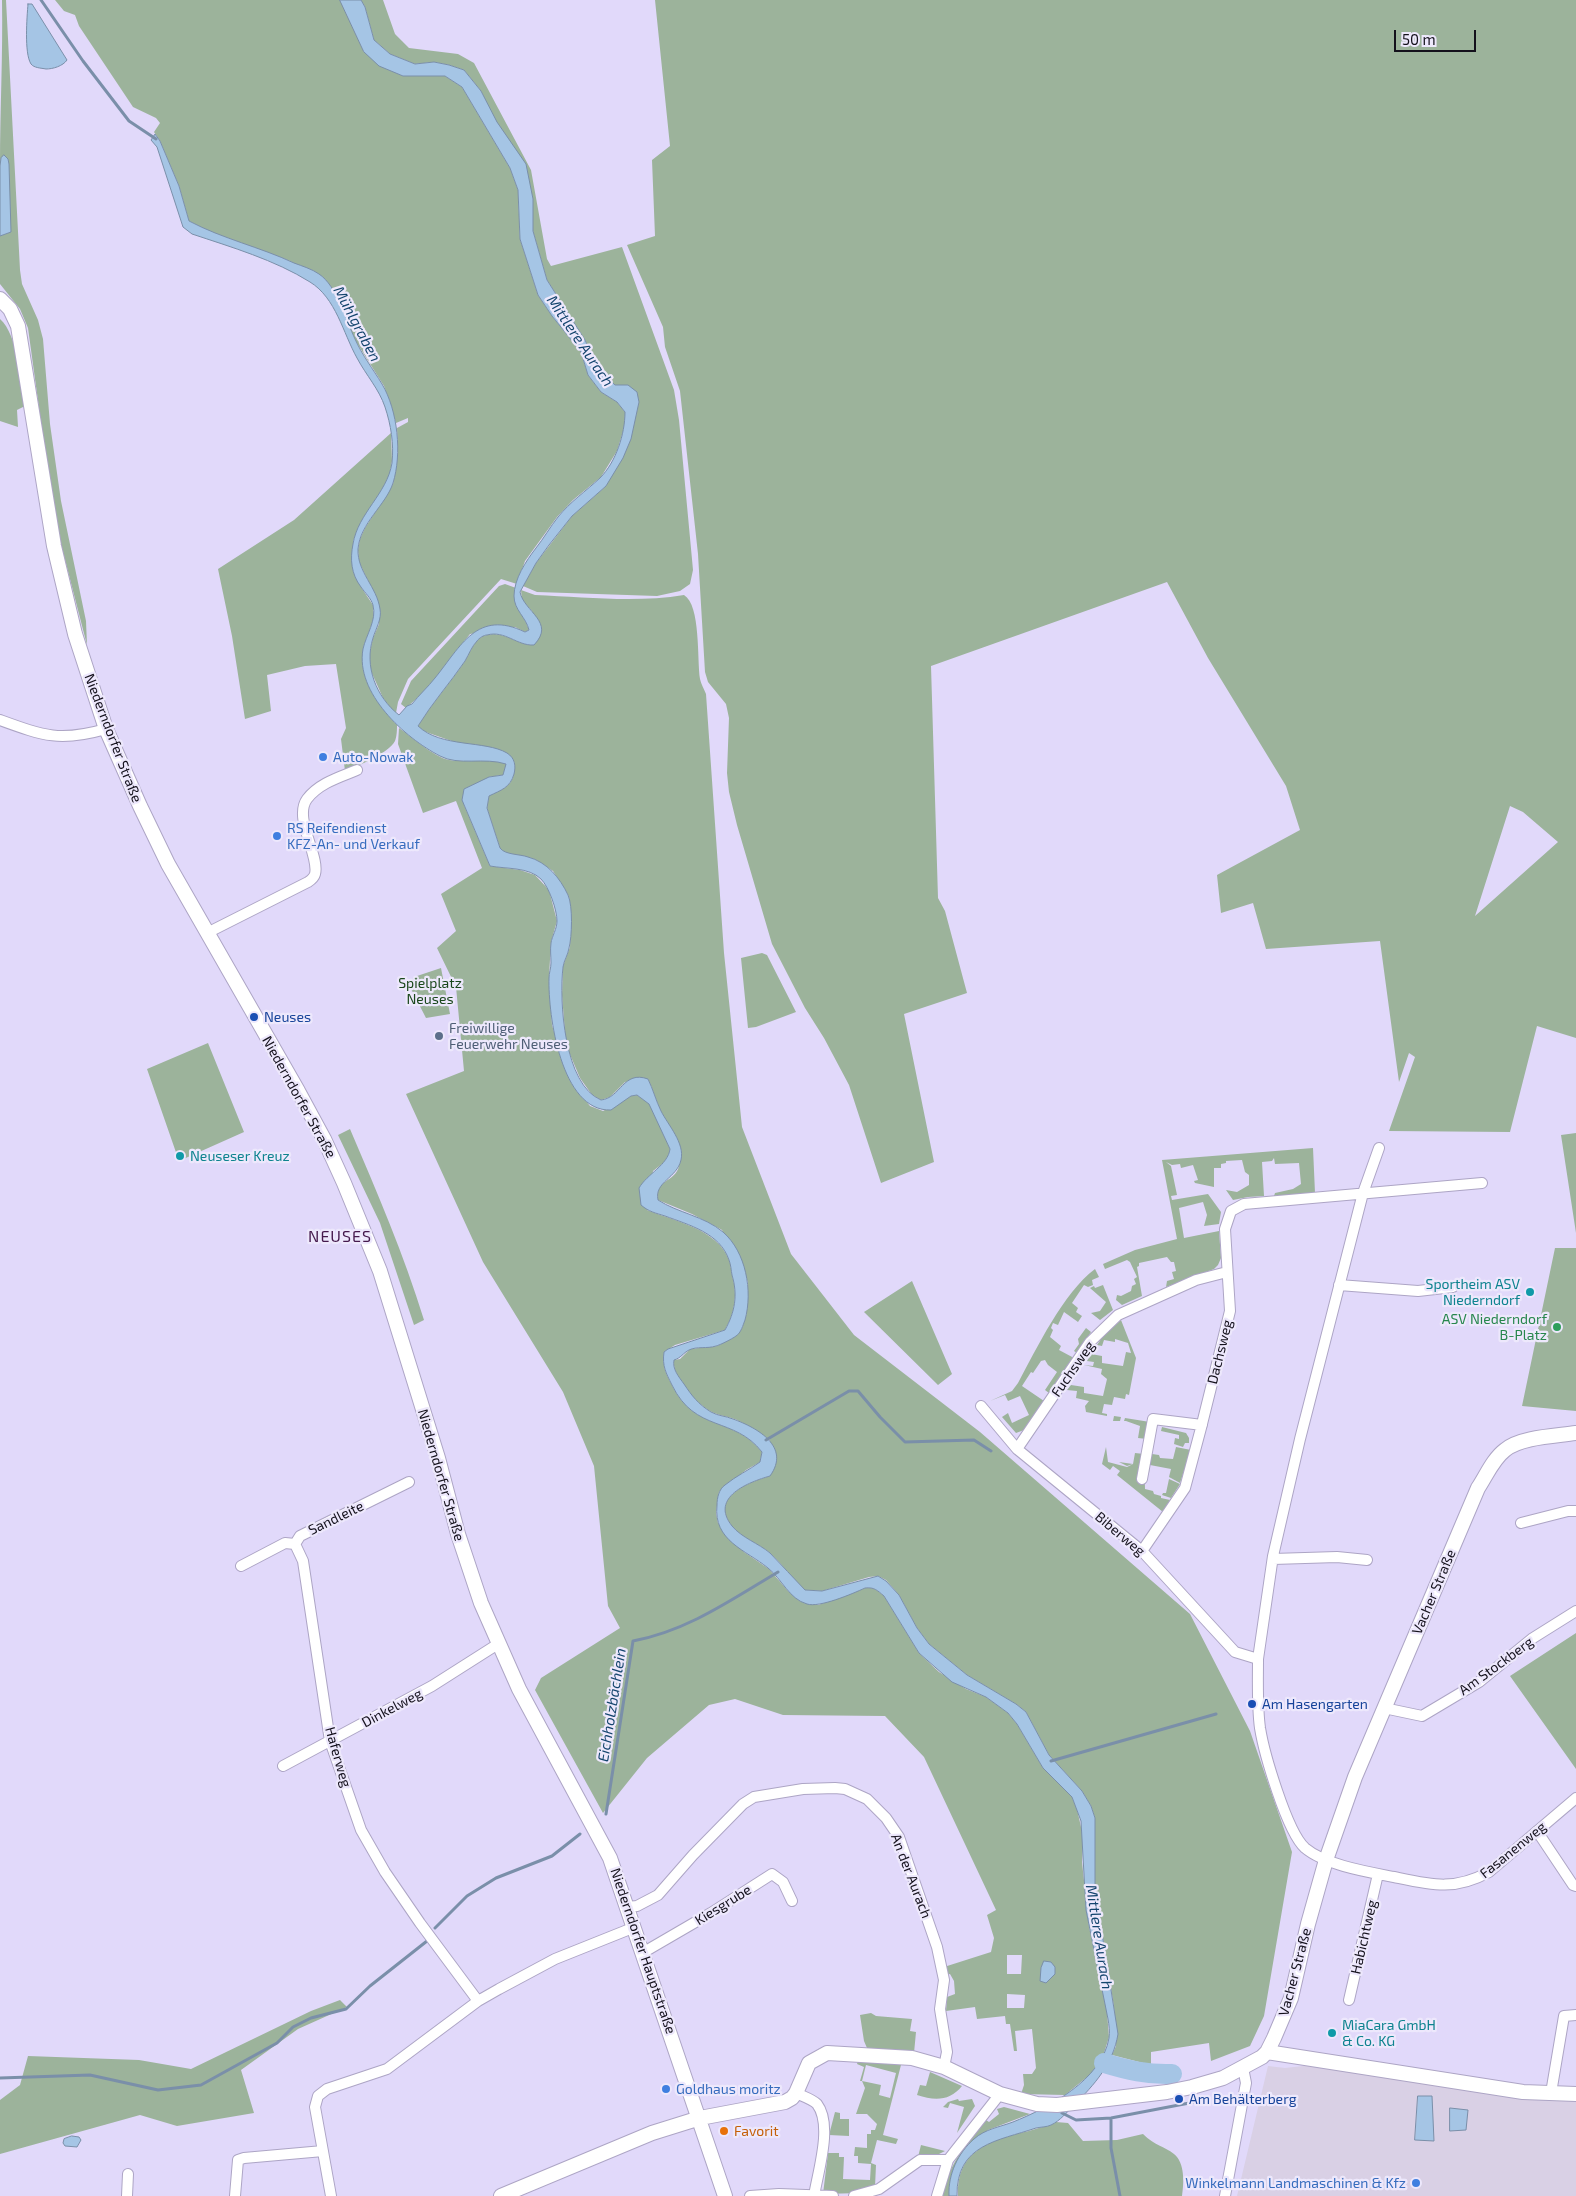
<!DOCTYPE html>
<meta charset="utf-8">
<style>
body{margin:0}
#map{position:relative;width:1576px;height:2196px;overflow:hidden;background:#e1d9fa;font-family:"Exo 2",sans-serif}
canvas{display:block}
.scale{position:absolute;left:1394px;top:30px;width:82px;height:22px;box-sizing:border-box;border:2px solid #14111c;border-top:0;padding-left:6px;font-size:15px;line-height:18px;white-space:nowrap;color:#14111c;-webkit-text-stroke:4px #ede8fc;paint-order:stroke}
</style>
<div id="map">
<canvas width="1576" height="2196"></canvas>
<div class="scale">50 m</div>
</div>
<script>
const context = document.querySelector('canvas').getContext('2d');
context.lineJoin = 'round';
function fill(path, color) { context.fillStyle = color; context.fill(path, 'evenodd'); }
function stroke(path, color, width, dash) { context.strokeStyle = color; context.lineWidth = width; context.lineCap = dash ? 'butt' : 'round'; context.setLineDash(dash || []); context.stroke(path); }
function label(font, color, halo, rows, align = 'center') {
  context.font = font + ' "Exo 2",sans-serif'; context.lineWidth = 4.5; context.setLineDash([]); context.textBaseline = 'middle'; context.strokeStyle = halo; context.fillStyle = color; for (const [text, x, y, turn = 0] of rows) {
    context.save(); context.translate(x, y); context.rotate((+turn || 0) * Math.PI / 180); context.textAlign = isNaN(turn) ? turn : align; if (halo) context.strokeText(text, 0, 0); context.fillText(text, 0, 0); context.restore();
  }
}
const commercial = new Path2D(`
 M1312,2065l264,36v95h-339l31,-130 17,2z`);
const green = new Path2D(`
 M2,0h4l14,270 2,14 16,36 5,19 7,85 11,77 25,120 1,24 -33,-128 -26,-189 -8,-19 -20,-25v-48l10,-4 -9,-74 -1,8c0,-56 3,-111 2,-166z
 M55,0h285l24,52 39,24h42l17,11 48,81 8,22 2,49 18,56 14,21 29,36 7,23 13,17 16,10 8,10v13l-8,26 -16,26 -28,23 -16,17 -32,44 -8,23 -16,-5 -93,100 -10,23 -2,11 -6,-5 -7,-10 -13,-29 -1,-13 4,-18 6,-14 -6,-33 -14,-29 -1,-12 2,-11 5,-11 28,-44 5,-31 -1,-25 11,-6v-4l-12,5 -12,-37 -29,-46 -20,-46 -45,-33 -82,-30 -19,-10 -10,-35 -19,-45 -6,-9 6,-9 -4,-5 -23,-11 -54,-81 -4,-11 -11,-4z
 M361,0h22l12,34 14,14 49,6 16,9 57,107 16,89 4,7 71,-19 52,143 5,30 14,150 -3,14 -10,7 -23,5 -120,-4 -14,-6 13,-23 36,-47 34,-30 33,-84 -17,-17h-7l-17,-16 -13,-29 -38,-60 -14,-49v-32l-52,-108 -17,-21 -15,-5 -15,-3 -19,2 -25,-10 -16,-14 -9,-33z
 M655,0h921v1038l-39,-12 -27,106 -121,-1 26,-74 -6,-4 -10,29 -19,-141 -114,8 -13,-46 -32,10 -4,-38 83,-45 -14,-44 -78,-128 -41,-76 -236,84 7,232 7,13 22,82 -63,21 30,148 -53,21 -32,-98 -25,-47 -19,-30 -33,-64 -35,-119 -8,-33 -2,-19 2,-55 -3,-14 -18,-22 -3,-10 -7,-118 -18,-163 -15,-44 -2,-20 -36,-82 28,-9 -3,-76 18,-14zM1510,806l13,6 35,30 -83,74z
 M0,319c18,16 21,63 25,87l-8,4 1,17 -18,-6z
 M391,433l1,28 -3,18 -36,62 8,46 12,18 1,13 -11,32v16l26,50 8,9c0,4 0,11 -2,16 -6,12 -37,25 -50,30l-4,-32 5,-11 -10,-64 -31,2 -38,9 4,36 -26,8 -13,-83 -14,-67 76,-49z
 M505,584l11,4c-5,17 9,27 13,42l-4,2 -10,-5 -45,7c-20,25 -39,54 -64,74l-5,-4 10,-23 88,-95z
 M521,590l14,5c49,2 101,8 149,0 17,10 13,65 16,84 1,5 4,10 6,15l18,259 18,174 49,127 63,81 126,97 210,182 60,117 42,121 -28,164 -14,30 -39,15 -2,-18 -58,9v13l-39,-10 4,-9 -2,-39 -19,-118v-71l-4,-12 -9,-15 -33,-36 -23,-43 -10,-8 -49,-29 -38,-31 -12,-16 -18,-33 -13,-15 -8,-4 -9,1 -47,14 -17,-1c-13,-12 -23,-26 -35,-37 -12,-10 -29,-15 -38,-27 -23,-29 17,-44 38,-50v-36c-11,-7 -22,-14 -33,-20 -7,-3 -15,-4 -23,-7 -15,-6 -43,-36 -40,-53l6,-1 10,-10 27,-3 19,-10 6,-8 4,-13 2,-33 -26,-52 -30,-16 -34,-14c-4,-21 17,-17 21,-34 5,-21 -9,-37 -18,-54 -5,-11 -8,-23 -13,-33l-23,3 -15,15 -9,3 -9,-5 -12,-17 -14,-33 -4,-50 1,-29 7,-19 1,-31 -2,-19 -16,-26 -17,-11 -33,-8 -3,-4 -13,-40 2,-13c19,-7 27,-12 25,-34l-21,-12 -33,-5 -37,-13 -5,-5c14,-23 32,-43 47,-65 4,-7 7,-15 12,-20 2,-3 7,-6 10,-6 18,-5 30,11 47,10l-2,-34 -10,-10z
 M399,728c13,9 35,29 50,32 19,3 38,-3 58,4l-4,11 -14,2 -25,28 26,61 30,4 15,5 14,15 8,31 -6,21 -2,35 3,48 12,40 10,21 16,20 13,5 28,-15 6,-1 13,9 20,45c-1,11 -9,16 -17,22l-6,39c27,11 71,19 82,50 2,5 2,10 3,15 6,20 3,37 -7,55l-50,15 -11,7c-1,17 1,19 8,33 23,47 62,31 90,67l-2,10 -14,8 -27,22 -3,21 2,10 26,29 25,17 20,23 29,13 47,-17c9,-1 12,2 19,8l35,57 20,19 27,17 20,8 22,16 9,11 26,44 22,20 7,9 5,12 6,27 -1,26 7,65 17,73 3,37 -5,16 -12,20 -27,22 -44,-1 3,-9 -1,-11h9l4,-6 -4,-39 -17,2 2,20h-3l-4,-27h-4l-1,-8 -28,3 -2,-12 -29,4 1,-14 8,-3 -1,-13 -4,-7 -4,1 -2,-8 47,-15 3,-14 -7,-23 9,-5 -72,-153 -39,-41 -102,-1 -48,-16 -26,6 -62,53 -44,55 -68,-123 6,-12 79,-50 -12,-22 -14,-140 -31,-74 -80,-130 -77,-168 58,-23 -8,-84 -19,-39 19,-17 -15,-37 41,-26 -26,-67 -33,12 -25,-69zM1007,1955h15l-1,19h-14zM1007,1994l18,1 -1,13h-17z
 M762,953l5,2 29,57 -40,15 -8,1 -7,-70z
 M441,968l9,46 -24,4 -18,-35 9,-7z
 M208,1043l36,89 -65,29 -32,-92z
 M350,1129c27,63 54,126 74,191l-10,5 -34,-102 -42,-88z
 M1576,1133v100l-15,-98z
 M1313,1148l2,45 -41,3 1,-3 18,-4 8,-5 -2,-21 -24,1 -1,-6 -2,3 -10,1 2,34 -16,1 -15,3 -7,-10 11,2 12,-7v-10l-4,-3 -3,-12 -16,1v2l-5,1v4h-7v19l-19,-4 -1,-2 4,-1 -5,-15 -12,3 -1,-4 -8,1 -6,-3 5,4 6,29 -6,1 1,4 36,-6 13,18 -2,12 -15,2 3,-11 -4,-13 -24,6 5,30 35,-7 2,27 -3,7 -4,4 -48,18 1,-6 7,-2 -2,-7 4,-1 -2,-9h-3l-4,-5 -28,6v3l-2,1 5,29 -20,9 -6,-5 1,-5 4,1 10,-5 1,-5 4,-2 -2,-5 3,-2 -7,-15 -3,-2 -22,9 -2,-5 32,-14 42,-11 -15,-79z
 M1555,1248h21v163l-54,-5z
 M1095,1269l4,8 -7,3 1,5 -5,2 -4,-2 -12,18 6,5 -2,4 6,4 -4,6 -14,-10 -6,13 -5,-2 -2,5 2,2 -3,7 11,9 -2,4 15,8 -25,35 -4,-3 12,-18 -9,-7 -3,-5 -4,1 -8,12 -2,-1 -9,14 22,15 -20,29 -8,3 -14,-16 6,-4 4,10 17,-8 -9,-19 -12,5 -3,-6 -15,6 22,-10 6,-8c19,-35 45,-90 77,-114z
 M912,1281l40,93 -14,11 -74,-73z
 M1103,1285l10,25 -13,10 -9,-7 9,-2 6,-9 -16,-14 4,-2 1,2z
 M1121,1320l15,38 -7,37 -3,-1 -1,5 -11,-2 -2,8 -8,-1 -2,9 5,1v2l-21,-4 -1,-6 4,-5 -13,-3 1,-7 -10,-1 4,-5 13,2v6l19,3 4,-17 -6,-5 1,-5 -18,-4 9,1 1,-4 -7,-1 4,-7 11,2v7l21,3 3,-14 5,1 -3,-10 -13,-4v3l-11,-2 -2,6 -5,-1 6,-9z
 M1086,1328l5,4 -14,21 -3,-2 5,-7 -1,-5z
 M1114,1416l7,1 -1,4h4l1,-3 25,4 -3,17 -9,-1 2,-12 -14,-5h-13z
 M1162,1427l24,6 3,5v5h-4l-2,4 -9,-3 1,-6 4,1v-4l-18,-4z
 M1106,1447l2,15 19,5 6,-3 -6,2 -8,-4 14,2 2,-11 9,1 1,35 8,2 1,3 7,2v2l9,2 -7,12 -46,-37 3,-4 -7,-5 -3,4 -8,-6z
 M1149,1447l4,1 -1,6 7,1 1,3 13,1 3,-12 15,3 -11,33 -11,-6 2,-8 -21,-4 -1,8 -5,-1z
 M1169,1479l11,5 -9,14 -9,-3 1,-2h3z
 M1576,1633v136l-66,-93z
 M340,2000l7,7 -49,22 -57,41 13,43 -77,13 -37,-11 -140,39v-54l20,-15 8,-29 111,4 52,9 120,-58z
 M871,2013l5,3 36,3 -2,12 6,1 -2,21 -47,-5 -3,-7 -4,-26z
 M859,2058l42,7 -18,70 15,4 -2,5 -19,-4 -6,23 5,2 -1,22 -15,6 -37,1 5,-41h11v4h5l-1,22 27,1 1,-16 -13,-1v-7h-4l1,-9 12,1v-14h4v-4h4l2,-6 -10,-10h-11l9,-26 -3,-7h-2l4,-14 -7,-3zM866,2065l30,8 -6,25 -11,-3 2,-10 -19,-4z
 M930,2072l32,14c-12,15 -27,15 -45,9l3,-10 6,1z
 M958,2099l1,2 13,-2 3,7 -18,27 7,-26 -14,-4 -2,5 -5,-1 5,-5z
 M1004,2107l26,7 -42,16 -39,55v11h-7c8,-34 23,-50 44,-76l3,2 10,-8 -2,-5z
 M835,2112l5,1v6h9v17l-20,-1z
 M1056,2122l12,1 15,18 34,-1 26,-6c12,12 21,12 31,20 11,9 10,29 8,42h-224c-2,-42 27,-54 62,-63 11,-2 20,-6 31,-8z
 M921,2145l24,6 -8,4 -19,2z`);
const water = new Path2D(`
 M340,0h21l4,7 9,33 16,14 25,10 19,-2 15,3 15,5 17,21 16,31 29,42 7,35v32l14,49 38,60 13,29 17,16h13l9,7 2,10 -8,37 -8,19 -17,28 -34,30 -23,29 -13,18 -16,29c4,20 36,30 14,53 -17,1 -29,-15 -47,-10 -3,0 -8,3 -10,6 -5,5 -8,13 -12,20 -15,22 -33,42 -47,65 23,22 67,14 89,27 8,5 9,13 7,21 -4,14 -13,16 -25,22l-2,12 13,40c5,7 20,6 28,9 19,5 32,21 40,38 5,11 4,42 1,53 -1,7 -5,12 -6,19 -4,34 1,118 38,133 20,-2 22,-30 47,-21 5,10 8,22 13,32 7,14 24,32 20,49 -4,18 -27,22 -23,40 20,13 46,16 65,32 23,20 30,59 22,88 -2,5 -4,13 -9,16 -4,3 -16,9 -20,10 -9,3 -19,0 -27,4 -6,3 -8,8 -15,10 -2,9 5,17 10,24 8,12 14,20 27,28 7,4 15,4 22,7 25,9 58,28 37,57 -21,6 -61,21 -38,50 10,12 26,17 38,27 12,12 23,25 35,37l17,1 56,-15 8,5 13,14 18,33 12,16 38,31 49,29 10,8 23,43 33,36 9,15 4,12v71l23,145c-5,30 -23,50 -44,71 -6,6 -14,16 -23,20 -4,2 -10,2 -15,3 -38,13 -80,16 -79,68h-8c-1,-22 9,-43 25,-57 11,-10 26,-12 39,-17 35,-14 89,-42 96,-84 1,-6 0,-13 -1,-19l-22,-109 -5,-89 -9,-24 -29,-29 -26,-44 -9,-11 -22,-16 -34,-15 -33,-29 -35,-57c-7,-6 -10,-9 -19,-8 -13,6 -46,20 -58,16 -18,-5 -25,-25 -39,-36 -22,-18 -55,-27 -51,-63 0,-7 2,-16 8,-20 11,-9 24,-15 35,-23l2,-10c-28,-36 -67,-19 -90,-67 -6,-12 -10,-19 -8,-33l4,-3 57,-19c10,-18 13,-35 7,-55 -1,-5 -1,-10 -3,-15 -9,-27 -40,-35 -64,-44 -9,-3 -16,-4 -24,-11l-2,-17c8,-14 29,-23 31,-39l-21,-45 -12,-9 -6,1 -20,14c-50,2 -63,-95 -62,-132 0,-5 2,-10 2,-15 0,-7 -1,-13 0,-20 1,-7 6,-14 6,-22 0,-11 -8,-34 -16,-42 -12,-12 -35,-10 -51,-13l-28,-66 2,-11 25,-12 14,-2 3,-11c-21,-7 -48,2 -66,-8 -35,-18 -85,-63 -77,-107 3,-14 14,-29 10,-44 -2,-7 -8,-12 -12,-18 -10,-13 -11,-28 -8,-43 5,-31 34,-50 39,-81 2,-19 -1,-38 -7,-56 -6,-18 -19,-32 -28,-49 -14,-25 -21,-60 -47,-76 -35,-22 -79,-35 -118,-48l-9,-7 -26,-80 -6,-7 4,-6 5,7 19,45 10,35c34,18 71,26 105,42 8,3 18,6 25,11 18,12 27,46 36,65 7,16 18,30 27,45 16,27 20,70 11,99 -7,22 -33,40 -35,66 -1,23 19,38 22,60 2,10 -4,19 -7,29 -9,28 3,59 26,77l8,-9 5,-2c7,-9 16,-17 23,-26 26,-32 42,-69 90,-46l4,-2c-3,-13 -15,-20 -15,-34 0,-17 12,-35 22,-48 8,-10 14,-21 22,-31 12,-15 28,-26 42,-39 16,-16 25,-44 25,-66l-8,-10 -16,-10 -13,-17 -7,-23 -29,-36 -14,-21 -18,-56 -2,-49 -8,-22 -48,-81 -17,-11h-42l-24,-10 -15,-14z
 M28,4h4l35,56c-4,6 -14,9 -21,9 -5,-1 -12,-1 -15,-5 -7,-11 -4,-47 -3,-60z
 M4,155l4,4 1,5 2,68 -11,4v-70l1,-8z
 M1044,1961l7,1 4,5v7l-9,9 -6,-2 1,-13z
 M1418,2096h14l2,45 -19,-1z
 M1450,2108l18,2 -2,20 -16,1z
 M72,2136l7,1 2,3 -4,7 -12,-1 -2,-3 1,-4z`);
const stream = new Path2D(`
 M41,0l42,61 46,60 27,18
 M766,1440l83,-49h9l22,26 25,25 69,-2 17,11
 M1051,1761l165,-47
 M606,1814l27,-173c54,-10 98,-41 145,-69
 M435,1928l32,-32 29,-18 56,-22 28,-22
 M0,2078l90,-3 68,15 43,-5 76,-42 16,-16 18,-9 35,-9 24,-23 57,-45
 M1062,2113l14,7 35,-2 94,-18
 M1111,2118v30l9,48`);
const river = new Path2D(`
 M1104,2063c23,7 44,12 68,11`);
const street = new Path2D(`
 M0,720c44,16 60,22 106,9
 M207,933l101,-51c3,-2 6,-4 7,-8 5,-18 -22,-56 -8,-75 12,-16 33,-22 50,-29
 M1379,1148l-16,45 -63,246 -27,117 -15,103c0,23 -1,47 2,69 4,25 27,104 45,120 20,17 63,24 89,29 38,8 60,14 95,-5l87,-74
 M1339,1285l79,6 35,-4
 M981,1406l36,43 125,102 93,101 23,7
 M1017,1449l73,-107 28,-27 78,-35 31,-8
 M1142,1479l11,-60 49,6
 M1521,1523l47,-12h8
 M295,1544l8,17 27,180 31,89 24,42 35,51 58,78
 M1142,1551l43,-63 16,-60 29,-117 -5,-82 6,-18 13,-7 238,-21
 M1273,1559l64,-2 30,3
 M241,1566l44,-23 10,1 5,-8 109,-54
 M1384,1708l38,8 57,-34 54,-44 43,-27
 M283,1766l149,-80 66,-42
 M1537,1831l36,54 3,1
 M628,1907l9,-1 21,-11 35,-40 50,-51 11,-7 49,-8 32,-1 10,1 22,10 19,19 13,19 38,110 7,33 -4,29 7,43 -3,15
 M644,1952l67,-39 61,-39 11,8 9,19
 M1349,2000l29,-126
 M796,2093c6,3 16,6 21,11 16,21 1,67 -3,92
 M1551,2093l13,-77 12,-1
 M127,2196l1,-22
 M235,2196l3,-36 6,-2 79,-7
 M331,2196l-16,-89 3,-11 9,-7 60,-20 91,-68 21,-12 56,-30 80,-32
 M750,2196l29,-2 54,2
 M854,2196l25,-7 41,-29h28
 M937,2196l11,-36 52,-66
 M1225,2196l21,-113 -3,-15`);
const secondary = new Path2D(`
 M0,299l10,10 8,17 36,220 21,88 31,95 34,77 28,58 130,227 26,48 20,44 36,88 58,187 20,76 23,69 38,86 91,169 115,338
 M1267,2052l256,40 53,2
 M501,2196l151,-63 48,-15 85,-16 7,-4 4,-5 13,-30 18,-10 85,5 32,9 56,27 37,10 20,1 110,-13 25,-5 31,-9 39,-21 5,-5 7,-14 17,-40 17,-74 18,-64 29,-83 123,-289c8,-12 15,-29 27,-38 15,-13 51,-14 71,-17`);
const markers = [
 [323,757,5,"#3f7fe0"],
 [277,836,5,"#3f7fe0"],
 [254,1017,5,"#1a4fb4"],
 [439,1036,5,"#5c6f8a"],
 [180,1156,5,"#0f9aa8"],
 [1530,1292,5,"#0f9aa8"],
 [1557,1327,5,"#2e9e5b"],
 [1252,1704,5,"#1a4fb4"],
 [1332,2033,5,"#0f9aa8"],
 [666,2089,5,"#3f7fe0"],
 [1179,2099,5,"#1a4fb4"],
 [724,2131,5,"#e8710a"],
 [1416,2183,5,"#3f7fe0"]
];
const streetNames = [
 ["Niederndorfer Straße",113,738,69],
 ["Niederndorfer Straße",299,1097,61],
 ["Dachsweg",1220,1352,-76],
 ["Fuchsweg",1073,1369,-55],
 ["Niederndorfer Straße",441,1475,74],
 ["Sandleite",336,1518,-26],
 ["Biberweg",1120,1534,40],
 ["Vacher Straße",1434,1592,-67],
 ["Am Stockberg",1496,1666,-36],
 ["Dinkelweg",392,1708,-28],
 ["Haferweg",338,1757,74],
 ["Fasanenweg",1513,1850,-39],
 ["An der Aurach",911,1876,69],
 ["Kiesgrube",723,1905,-32],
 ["Habichtweg",1364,1937,-77],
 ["Niederndorfer Hauptstraße",643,1951,71],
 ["Vacher Straße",1295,1972,-75]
];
const shopNames = [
 ["Auto-Nowak",333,757],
 ["RS Reifendienst",287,828],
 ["KFZ-An- und Verkauf",287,844],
 ["Goldhaus moritz",676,2089],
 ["Winkelmann Landmaschinen & Kfz",1406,2183,"right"]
];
const parkNames = [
 ["Spielplatz",430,983],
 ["Neuses",430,999]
];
const transitNames = [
 ["Neuses",264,1017],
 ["Am Hasengarten",1262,1704],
 ["Am Behälterberg",1189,2099]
];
const serviceNames = [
 ["Freiwillige",449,1028],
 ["Feuerwehr Neuses",449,1044]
];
const cultureNames = [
 ["Neuseser Kreuz",190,1156],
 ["Sportheim ASV",1520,1284,"right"],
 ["Niederndorf",1520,1300,"right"],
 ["MiaCara GmbH",1342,2025],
 ["& Co. KG",1342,2041]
];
const leisureNames = [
 ["ASV Niederndorf",1547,1319],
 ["B-Platz",1547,1335]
];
const foodNames = [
 ["Favorit",734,2131]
];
const waterNames = [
 ["Mühlgraben",357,324,62],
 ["Mittlere Aurach",580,341,56],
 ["Eichholzbächlein",612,1705,-81],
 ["Mittlere Aurach",1099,1937,81]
];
const quarterNames = [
 ["NEUSES",340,1237]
];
fill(commercial, '#d9d0e5');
fill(green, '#9cb39b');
fill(water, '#a5c5e5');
stroke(water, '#7a8fa9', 1);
stroke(stream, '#7a8fa9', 3);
stroke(river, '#a5c5e5', 20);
stroke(street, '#ada5c5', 12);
stroke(secondary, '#ada5c5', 16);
stroke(street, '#fff', 10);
stroke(secondary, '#fff', 14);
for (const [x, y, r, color] of markers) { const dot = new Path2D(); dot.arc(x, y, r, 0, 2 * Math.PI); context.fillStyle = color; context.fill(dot); stroke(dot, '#ede8fc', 2); }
label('14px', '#14111c', '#ede8fc', streetNames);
label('14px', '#366cbe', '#ede8fc', shopNames, 'left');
label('14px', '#1a471c', '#ede8fc', parkNames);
label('14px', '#164399', '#ede8fc', transitNames, 'left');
label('14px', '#4e5e75', '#ede8fc', serviceNames, 'left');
label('14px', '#0d838f', '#ede8fc', cultureNames, 'left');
label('14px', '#27864d', '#ede8fc', leisureNames, 'right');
label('14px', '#c56008', '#ede8fc', foodNames, 'left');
label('italic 15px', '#14456e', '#ede8fc', waterNames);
context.letterSpacing = '1px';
label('16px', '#451a4d', '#ede8fc', quarterNames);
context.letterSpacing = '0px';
</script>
